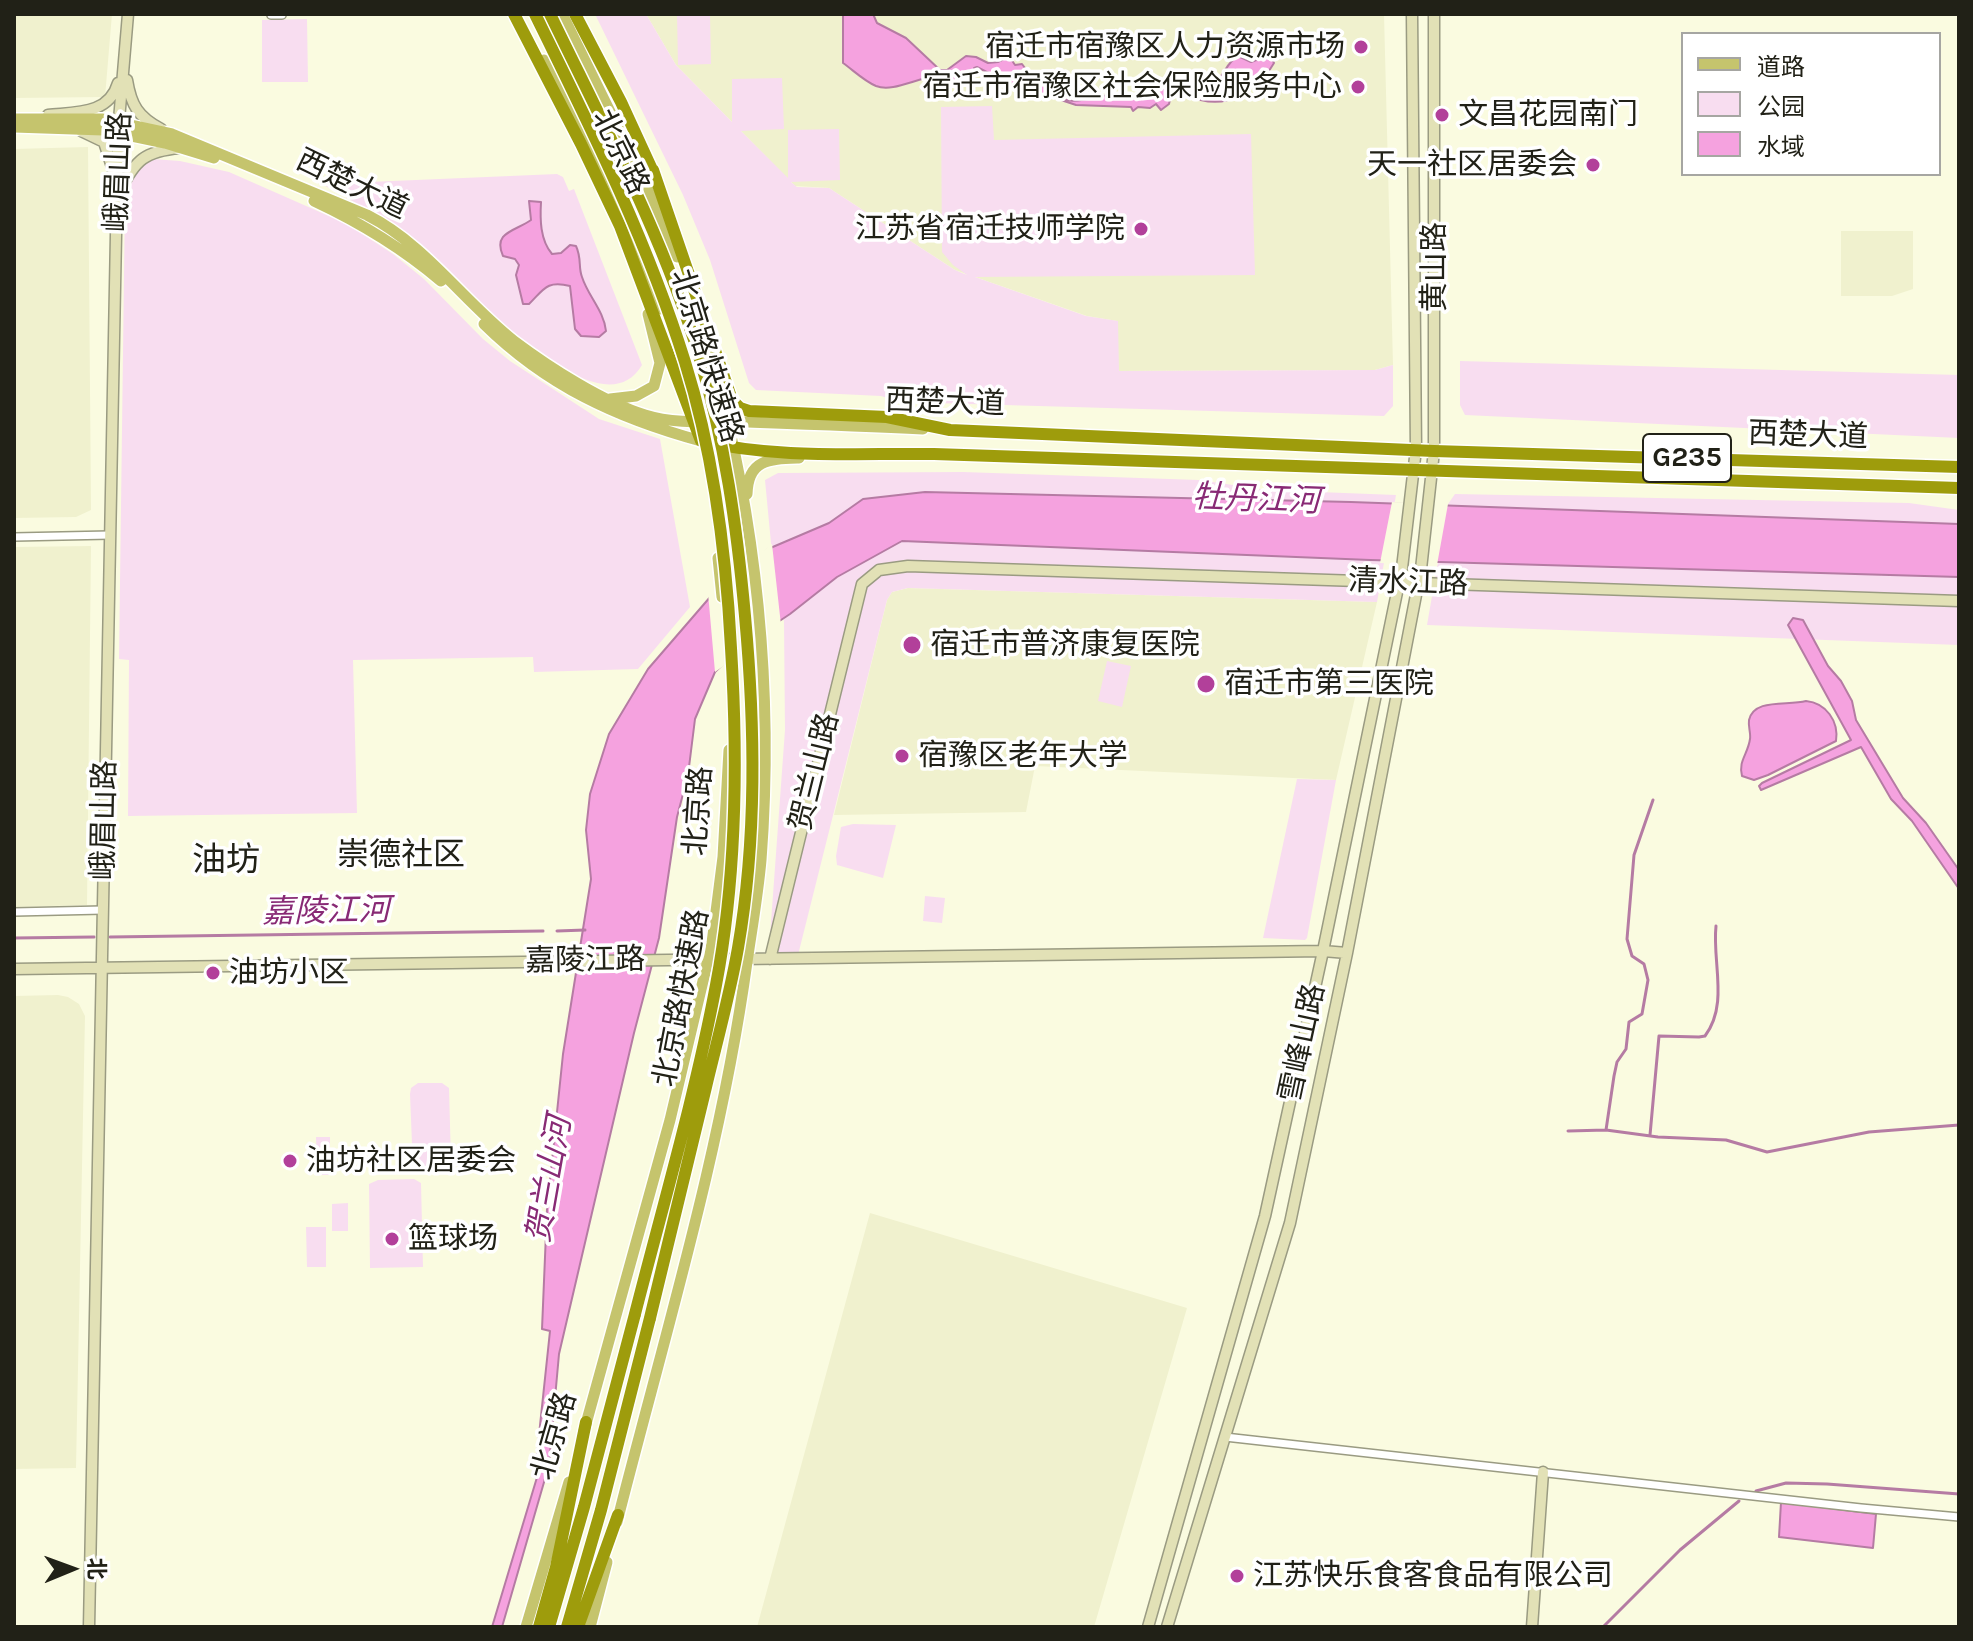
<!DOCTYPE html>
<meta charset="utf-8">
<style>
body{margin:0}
#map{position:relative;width:1973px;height:1641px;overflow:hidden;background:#fafbe0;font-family:Karla,"Noto Sans SC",sans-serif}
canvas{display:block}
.frame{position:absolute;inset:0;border:16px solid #212117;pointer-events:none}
.legend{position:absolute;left:1681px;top:32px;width:260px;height:144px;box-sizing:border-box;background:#fff;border:2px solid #a6a6a2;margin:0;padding:10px 14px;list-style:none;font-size:24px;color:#212117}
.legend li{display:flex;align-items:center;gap:16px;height:40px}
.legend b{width:40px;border:2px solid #a6a6a2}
.north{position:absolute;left:32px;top:1529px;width:80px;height:80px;-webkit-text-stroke:6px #fff;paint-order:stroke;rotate:89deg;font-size:22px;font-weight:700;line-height:32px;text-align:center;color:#212117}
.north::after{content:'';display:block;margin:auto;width:28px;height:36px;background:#212117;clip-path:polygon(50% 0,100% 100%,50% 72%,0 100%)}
</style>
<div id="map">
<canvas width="1973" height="1641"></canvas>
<div class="frame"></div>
<ul class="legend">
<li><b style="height:10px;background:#c5c46d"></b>道路</li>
<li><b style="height:22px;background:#f8ddf0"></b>公园</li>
<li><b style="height:22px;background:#f5a2df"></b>水域</li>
</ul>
<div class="north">北</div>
</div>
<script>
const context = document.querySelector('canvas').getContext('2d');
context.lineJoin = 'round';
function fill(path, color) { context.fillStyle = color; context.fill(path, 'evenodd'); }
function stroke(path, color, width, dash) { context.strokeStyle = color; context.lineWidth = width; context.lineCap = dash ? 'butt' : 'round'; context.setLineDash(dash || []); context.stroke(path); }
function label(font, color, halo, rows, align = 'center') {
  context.font = font + ' Karla,"Noto Sans SC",sans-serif'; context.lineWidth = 7; context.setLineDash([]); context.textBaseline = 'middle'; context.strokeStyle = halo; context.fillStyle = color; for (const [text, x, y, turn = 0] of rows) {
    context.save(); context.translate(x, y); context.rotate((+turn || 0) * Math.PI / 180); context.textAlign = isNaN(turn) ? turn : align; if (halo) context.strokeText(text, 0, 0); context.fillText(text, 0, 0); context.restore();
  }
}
const built = new Path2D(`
 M14,14h98l-7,83 -91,1z
 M646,14h738l9,351 -18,5 -257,1 -1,-50 -30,-5 -132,-46 -126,-82 -34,-2 -119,-121z
 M88,147l3,363 -15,7 -62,1v-369z
 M1841,231h72v58l-21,7h-51z
 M91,546l-4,359 -73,2v-360z
 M908,588l469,14 -41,178 -301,-14 -9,46 -192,3 53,-215 5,-8z
 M58,995l10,2 11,7 6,12 -9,452 -62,1v-473z
 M870,1213l317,95 -93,319h-337z`);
const green = new Path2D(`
 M595,14h51l30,51 56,57v-43l50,-1 2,51 -43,2 47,47v-48l51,-1 1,51 -49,2 6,5 32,1 126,82 12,5 -14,-10 -11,-13 -1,-145 51,-1 2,34 257,-6 4,141 -280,2 111,39 32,5 1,50 256,-1 18,-5v41l-9,10 -484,-14 -19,-6 -125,-6 -7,-7 -39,-123 -27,-65z
 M677,14h33l1,50 -33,1z
 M307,19l1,63h-46v-62z
 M153,159l27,2 49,11 118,52 46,30 31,25 59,60 27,22 89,58 61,20 30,168 -52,62 -104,3 -1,-15 -180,3 4,153 -229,3 1,-156 -10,-1 6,-460c4,-20 10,-28 28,-40z
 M557,174l6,3 6,14 5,-2 68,176c-45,77 -193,-98 -230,-126 -28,-21 -60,-38 -90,-55z
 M1460,361l499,14v63l-494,-23 -5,-10z
 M963,472l236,8 68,10 129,5 -19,107 -469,-14 -16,4 -5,8 -89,355 -18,-1 -9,-8 -1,-10 15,-206 -1,-108 -13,-79 -6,-63 13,-7z
 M1455,494l454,9 50,7v135l-532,-20 21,-121z
 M1107,661l24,5 -9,41 -24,-6z
 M1297,779l39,1 -29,158 -2,2 -42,-2z
 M853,824l43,1 -13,53 -46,-13 -1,-9 5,-29z
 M925,896l20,2 -3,25 -19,-2z
 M418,1083h24l7,5 2,73 -4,8h-34l-3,-75 1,-6z
 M316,1137h14v38h-13z
 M414,1179l7,4 2,84 -53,1 -1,-84 9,-4z
 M348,1203v28h-16v-27z
 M306,1227h20v40h-19z`);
const water = new Path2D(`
 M843,14h30l4,9 29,15 34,32h7l19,-14 10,1 12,6 10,-1 11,-6 6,9 7,-1 15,20 8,2c17,21 35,15 57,10 16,-3 36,-1 52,-1l19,-21 13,2 1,7 11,-2 13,6c13,-9 15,-25 27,-31l13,6 19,-7 4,8 -14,22 -13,-3 -14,2 -4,6 -1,10c-17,5 -39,-1 -51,-12l-5,3 -3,13 -8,6 -5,-6 -6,4 -12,-1 -5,4 -2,-4 -55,-2 -72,-24 -27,-14 -3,1 1,5 -6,9 -26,-1 -3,-5c-21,0 -46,17 -64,10 -12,-5 -23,-16 -33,-23z
 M529,201l12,1c-1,17 -1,38 11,52l9,-1 9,-8 6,1c6,13 2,21 6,31 6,19 22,34 24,54l-7,6 -18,-1 -6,-7 -5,-43c-23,-6 -26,3 -41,18h-6l-7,-29 3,-10 -4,-6 -12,-3c-11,-24 13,-25 28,-36z
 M925,492l426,10 608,22v53l-589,-17 -468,-19 -65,36 -47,37 -48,32 -27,26 -20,47 -7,56 -11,42 -18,121 -25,95 -75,321 -10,111 -47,162h-10l49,-163 -5,-1 14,-132 -8,-2 5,-120 16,-155 28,-175 -5,-49 4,-36 19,-60 39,-65 63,-73 57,-47 61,-26 34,-24z
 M1793,618l10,2 25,46 13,15 11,20 4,19 47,78 23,25 33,47v19l-47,-68 -21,-22 -30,-52 -100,43 -2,-4 3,-3 89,-43 -63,-115z
 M1806,701c20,2 33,20 30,40l-68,34 -14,5 -12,-4c-4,-15 6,-22 8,-37 1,-6 -2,-12 -1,-19 5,-22 38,-14 57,-19z
 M1781,1502l95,12 -3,34 -94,-11z`);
const pier = new Path2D(`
 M1392,502l56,2 -11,61 -57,-2z
 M772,544l9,81 -66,47 -7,-79z`);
const stream = new Path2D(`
 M557,931l28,-1
 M110,937l433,-6
 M14,938l80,-1
 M1606,1130l8,-54 3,-14 9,-13 3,-27 13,-8 6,-34 -4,-16 -12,-8 -5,-17 7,-84 19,-55
 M1568,1131l38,-1 52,7 68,3 41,12 102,-20 90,-7
 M1650,1135l9,-99 40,1 6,-1c24,-32 7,-74 11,-110
 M1756,1491l30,-8 41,1 132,10
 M1603,1627l77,-77 59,-49`);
const street = new Path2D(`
 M271,15h11
 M14,537l96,-2
 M14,912l89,-2
 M1225,1437l636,71 98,9`);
const secondary = new Path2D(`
 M127,80c4,25 11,37 34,49
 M48,115c27,-3 61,0 70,-32
 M81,131l23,11 9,28
 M120,191c15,-31 25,-40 60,-43
 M770,959l92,-375 17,-14 29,-4 1051,35
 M14,969l1309,-18 24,2
 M89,1627l29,-1495 10,-118
 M1148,1627l117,-411 58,-265 79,-383 14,-119 -4,-435
 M1167,1627l123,-404 57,-270 74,-384 13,-118v-437
 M1532,1627l11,-155`);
const primary = new Path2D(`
 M562,14l83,169 32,74
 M544,60l52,94 65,155
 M14,119h88l70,15 195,81c59,30 96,86 147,126 36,27 89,61 131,74 32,10 69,6 103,7 58,2 117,4 175,7
 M14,127l89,3 62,13 49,15
 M314,201c47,22 87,46 127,80
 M484,324c63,62 133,94 217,117
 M610,399l26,-3 18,-10 6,-23 -12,-49
 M747,494c1,-35 22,-35 52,-36
 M718,558l4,39
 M584,1431l86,-311 42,-177 11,-86 6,-107
 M617,1522c47,-185 104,-370 130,-560 5,-34 11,-68 14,-102 13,-168 -4,-341 -50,-504
 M526,1627l43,-145
 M590,1627l17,-65`);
const highway = new Path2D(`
 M514,14l67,130 39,82 81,215c76,18 155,12 233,13l1025,34
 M575,14l46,88 34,74
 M653,170l79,230 8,8 9,3 138,6 63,13 484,21 525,16
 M539,1627l17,-60 30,-145
 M549,1627l35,-120 51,-193
 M567,1627l34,-117 49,-192
 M578,1627l40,-112`);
const highwayBridge = new Path2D(`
 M535,14c56,114 112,226 150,348 29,93 41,189 46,286 7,112 6,227 -15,337 -21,111 -53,220 -81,329
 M550,14c54,112 113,222 149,342 26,85 38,172 46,260 10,110 12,222 -7,332 -8,46 -21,93 -32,139 -18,77 -37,154 -56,231`);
const markers = [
 [1361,47,8,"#b2409a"],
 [1358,87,8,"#b2409a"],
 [1442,115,8,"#b2409a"],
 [1593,165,8,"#b2409a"],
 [1141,229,8,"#b2409a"],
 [912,645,10,"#b2409a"],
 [1206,684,10,"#b2409a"],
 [902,756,8,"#b2409a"],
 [213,973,8,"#b2409a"],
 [290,1161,8,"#b2409a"],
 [392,1239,8,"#b2409a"],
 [1237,1576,8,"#b2409a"]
];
const shields = [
 [1687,458,88]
];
const shieldNames = [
 ["G235",1687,458]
];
const poiNames = [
 ["宿迁市宿豫区人力资源市场",1345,47,"right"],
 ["宿迁市宿豫区社会保险服务中心",1342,87,"right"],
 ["文昌花园南门",1458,115],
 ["天一社区居委会",1577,165,"right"],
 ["江苏省宿迁技师学院",1125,229,"right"],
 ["宿迁市普济康复医院",930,645],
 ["宿迁市第三医院",1224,684],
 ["宿豫区老年大学",918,756],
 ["油坊小区",229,973],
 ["油坊社区居委会",306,1161],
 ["篮球场",408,1239],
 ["江苏快乐食客食品有限公司",1253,1576]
];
const streetNames = [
 ["北京路",620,152,64],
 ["峨眉山路",119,172,-88],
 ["西楚大道",352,185,26],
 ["黄山路",1435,267,-90],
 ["北京路快速路",706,356,73],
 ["西楚大道",945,403,2],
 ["西楚大道",1808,436,2],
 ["清水江路",1408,583,2],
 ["贺兰山路",815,772,-76],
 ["北京路",699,811,-86],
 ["峨眉山路",105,820,-89],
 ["嘉陵江路",585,961,-1],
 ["北京路快速路",682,998,-79],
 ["雪峰山路",1303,1043,-78],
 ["北京路",555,1436,-74]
];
const waterNames = [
 ["牡丹江河",1256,500,2],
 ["嘉陵江河",326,912,-1],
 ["贺兰山河",550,1180,-80]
];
const neighbourhoodNames = [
 ["崇德社区",401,856]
];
const quarterNames = [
 ["油坊",226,861]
];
fill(built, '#f0f1ce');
fill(green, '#f8ddf0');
fill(water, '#f5a2df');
stroke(water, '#b57ba3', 2);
fill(pier, '#fafbe0');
stroke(stream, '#b57ba3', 3);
stroke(street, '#9a9b82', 10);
stroke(secondary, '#9a9b82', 13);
stroke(primary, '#fff', 14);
stroke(highway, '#fff', 15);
stroke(street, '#fff', 7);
stroke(secondary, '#e2e1b6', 10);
stroke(primary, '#c5c46d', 11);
stroke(highway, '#9e9c0c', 12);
stroke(highwayBridge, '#fff', 15, []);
stroke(highwayBridge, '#9e9c0c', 12);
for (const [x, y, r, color] of markers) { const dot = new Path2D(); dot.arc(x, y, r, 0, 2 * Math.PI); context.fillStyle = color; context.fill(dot); stroke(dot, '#fff', 3); }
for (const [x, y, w] of shields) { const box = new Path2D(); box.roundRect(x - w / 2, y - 24, w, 48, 6); context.fillStyle = '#fff'; context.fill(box); stroke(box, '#212117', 2); }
label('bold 28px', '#212117', null, shieldNames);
label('30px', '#212117', '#fff', poiNames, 'left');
label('30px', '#212117', '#fff', streetNames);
label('italic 32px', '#882a75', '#fff', waterNames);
label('32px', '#212117', '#fff', neighbourhoodNames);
label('34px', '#212117', '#fff', quarterNames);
</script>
